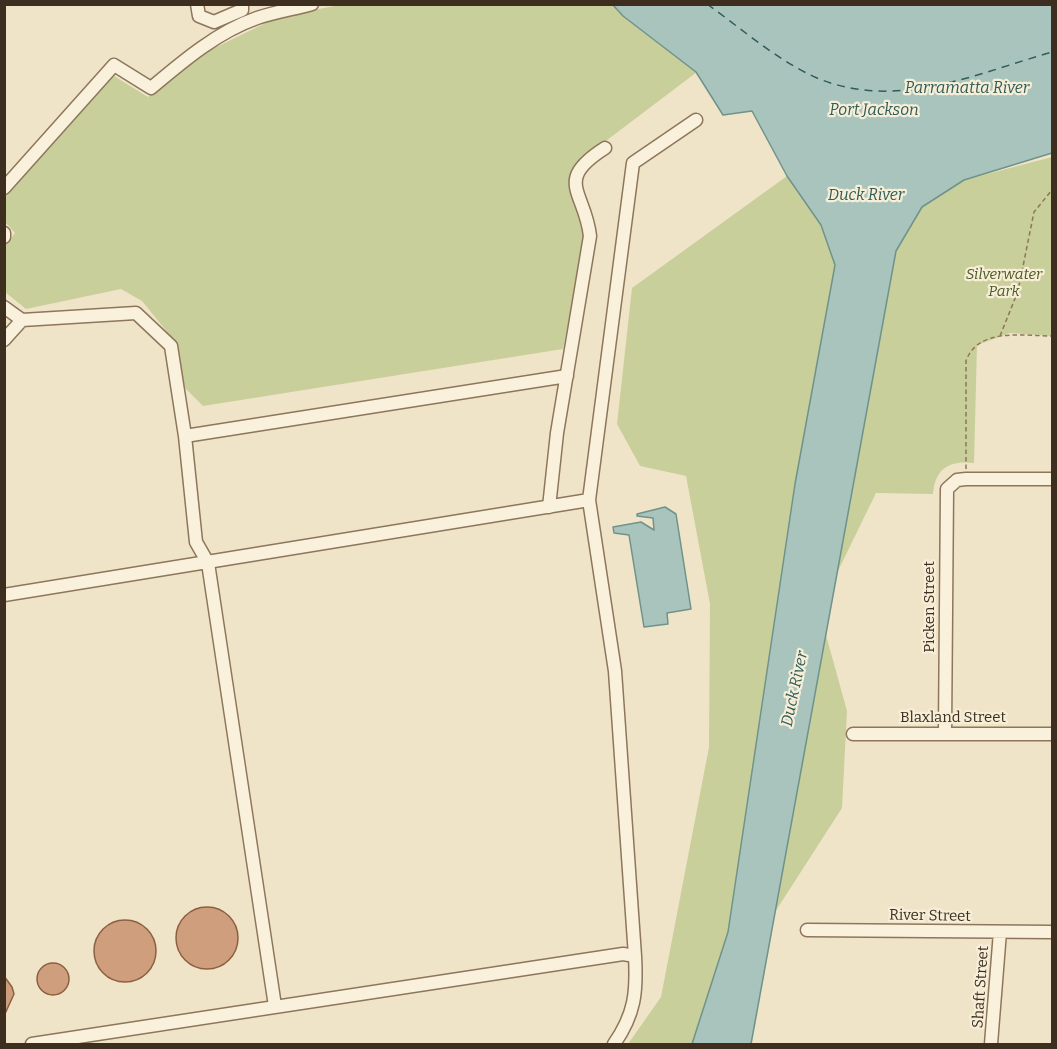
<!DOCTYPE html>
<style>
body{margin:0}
#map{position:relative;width:1057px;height:1049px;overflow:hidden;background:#f0e4c8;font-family:Bitter,serif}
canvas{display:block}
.frame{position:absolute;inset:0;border:6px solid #3d2e20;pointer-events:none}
</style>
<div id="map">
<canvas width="1057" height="1049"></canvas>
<div class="frame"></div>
</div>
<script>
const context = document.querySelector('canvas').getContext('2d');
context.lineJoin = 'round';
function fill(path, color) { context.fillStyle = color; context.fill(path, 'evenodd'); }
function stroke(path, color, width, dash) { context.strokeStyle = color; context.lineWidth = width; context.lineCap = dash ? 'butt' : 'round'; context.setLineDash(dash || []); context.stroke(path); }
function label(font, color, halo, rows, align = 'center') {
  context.font = font + ' Bitter,serif'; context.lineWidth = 4.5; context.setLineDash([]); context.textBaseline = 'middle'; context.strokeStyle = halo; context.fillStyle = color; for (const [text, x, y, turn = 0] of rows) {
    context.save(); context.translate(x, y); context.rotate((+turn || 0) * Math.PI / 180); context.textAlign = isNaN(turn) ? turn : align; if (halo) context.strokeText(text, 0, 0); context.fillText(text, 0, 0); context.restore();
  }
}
const green = new Path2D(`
 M346,4l267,1 10,11 74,56 -115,87 1,42 4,29 -24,119 -360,57 -18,-18 -9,-45 -34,-42 -21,-12 -95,20 -21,-17 -1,-45 11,-14 -10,-11v-31l109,-115 34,21 44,-38 88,-43z
 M1052,157v179l-42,-3 -33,12 -3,118c-24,-3 -39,5 -41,31l-57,-1 -39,80 59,-322 26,-44 42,-27z
 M787,176l34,49 14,39 -40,220 -67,448 -36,112h-64l33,-47 48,-250 1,-143 -24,-128 -46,-10 -23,-42 15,-136z
 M826,635l21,76 -5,97 -67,104z`);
const water = new Path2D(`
 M613,5h439v148l-88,27 -42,27 -26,44 -145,793h-59l36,-112 67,-448 40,-219 -14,-40 -34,-49 -35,-65 -29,4 -27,-43 -73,-56z
 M665,507l11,7 15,95 -24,4 1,11 -24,3 -15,-92 -15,-2 -1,-6 28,-5 13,8 -1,-12 -16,-2v-2z`);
const ferry = new Path2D(`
 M707,4c35,25 71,57 110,74 80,33 158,-4 235,-26`);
const building = new Path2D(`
 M176 938a31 31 0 1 1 62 0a31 31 0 1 1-62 0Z
 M94 951a31 31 0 1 1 62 0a31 31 0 1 1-62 0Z
 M37 979a16 16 0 1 1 32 0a16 16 0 1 1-32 0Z
 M4,976l8,11 2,7 -10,22z`);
const path = new Path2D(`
 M1000,336l18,-45 16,-79 18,-22
 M966,469v-108c12,-34 58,-25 86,-25`);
const minor = new Path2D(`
 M197,4l2,12 15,6 28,-12v-6
 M4,188l110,-123 37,23c32,-27 66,-56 106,-70 18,-6 37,-9 55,-14
 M4,233v4
 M4,307l18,13 114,-7 35,33 14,90 11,106 12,21 67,443
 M4,340l18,-20
 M185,436l382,-60
 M549,507l8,-74 33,-197c-5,-45 -37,-55 15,-88
 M4,595l585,-95
 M945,732l2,-243 10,-9 9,-1h86
 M853,734h199
 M807,930l245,2
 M32,1044l591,-90 12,2
 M614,1044c21,-30 23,-52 21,-88l-20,-285 -26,-171 44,-337 63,-43
 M991,1044l9,-112`);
const parkNames = [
 ["Silverwater",1004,275],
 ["Park",1004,292]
];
const streetNames = [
 ["Picken Street",930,607,-90],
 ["Blaxland Street",953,718],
 ["River Street",930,916,1],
 ["Shaft Street",981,987,-86]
];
const waterNames = [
 ["Parramatta River",967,89],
 ["Port Jackson",874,111],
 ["Duck River",866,196],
 ["Duck River",795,689,-78]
];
fill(green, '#c9cf9b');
fill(water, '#a9c4bc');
stroke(water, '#6f938a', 1.5);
stroke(ferry, '#2f5d5a', 1.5, [8, 6]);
fill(building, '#cf9f7d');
stroke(building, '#8d5f41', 1.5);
stroke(minor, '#8d765c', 15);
stroke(path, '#8d765c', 1.5, [4.5, 3]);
stroke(minor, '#faf1dc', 12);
label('italic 15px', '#4d5a26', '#f7eed8', parkNames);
label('15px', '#3d2e20', '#f7eed8', streetNames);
label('italic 16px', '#2f5d5a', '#f7eed8', waterNames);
</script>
